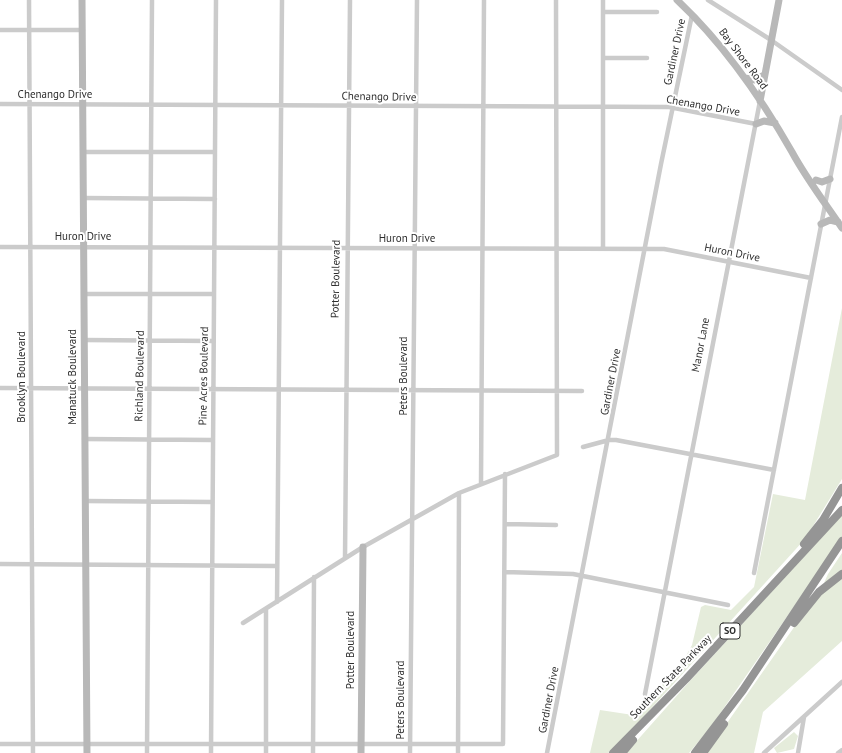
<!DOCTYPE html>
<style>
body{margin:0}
canvas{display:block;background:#fff}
</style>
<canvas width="842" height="753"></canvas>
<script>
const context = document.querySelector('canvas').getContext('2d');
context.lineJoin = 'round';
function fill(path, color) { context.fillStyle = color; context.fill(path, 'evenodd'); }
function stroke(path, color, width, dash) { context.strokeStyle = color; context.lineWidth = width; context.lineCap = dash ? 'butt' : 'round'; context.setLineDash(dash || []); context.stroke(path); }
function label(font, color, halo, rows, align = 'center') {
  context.font = font + ' "PT Sans",sans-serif'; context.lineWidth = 4; context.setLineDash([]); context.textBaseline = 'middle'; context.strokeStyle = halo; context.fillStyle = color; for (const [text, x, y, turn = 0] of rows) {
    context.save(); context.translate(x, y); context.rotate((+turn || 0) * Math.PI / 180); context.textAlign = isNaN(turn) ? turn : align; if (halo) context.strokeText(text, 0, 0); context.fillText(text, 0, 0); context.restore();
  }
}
const green = new Path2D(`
 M842,308v171l-37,60 -168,185 -29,29h-18l10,-43 33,5 48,-50 11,-20 9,-38 4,-2 26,5 23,-23 19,-93 32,6z
 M842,515v22l-132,191 -21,25h-63l63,-71z
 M842,553v17l-18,13 4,-9z
 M842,577v64l-79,71 -9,41h-48l105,-150z
 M794,732l4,4 -4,13 -17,4 -3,-5z`);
const street = new Path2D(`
 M29,0l4,753
 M603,0v249
 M708,0l63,40 71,50
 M604,12h53
 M0,30h83
 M603,58h44
 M0,104l669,3 87,17
 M83,152h132
 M83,198l132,1
 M0,247l664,2 147,29
 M84,294h130
 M84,340l129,1
 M0,388l582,3
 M84,439l128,1
 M583,447l26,-7h7l158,30
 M481,484l3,-484
 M85,501l127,1
 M505,524l51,1
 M345,558l5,-558
 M0,564l277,2
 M505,572l68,2 155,31
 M754,573l88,-456
 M277,602l5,-602
 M243,623l120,-76 96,-54 98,-38 -1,-455
 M645,694l115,-593
 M0,744h503l2,-270
 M147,753l5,-753
 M211,753l5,-753
 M266,753v-144
 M313,753l1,-176
 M410,753l7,-753
 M458,753l1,-260
 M547,753l114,-589 31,-149
 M764,753l78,-71
 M798,753l6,-36
 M838,753l4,-3`);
const secondary = new Path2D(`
 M82,0l5,753
 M677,0c47,44 83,96 115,152 14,26 33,51 50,76
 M745,78l10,2 9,-5
 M760,101l19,-101
 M756,124l8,-3 11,2
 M816,180l6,2 8,-3
 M821,224l9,-4 8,2
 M361,753l2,-206`);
const highway = new Path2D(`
 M804,544l19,-24 19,-32
 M794,623l25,-31 23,-18
 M613,753l73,-74 156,-169
 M622,753l11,-13
 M695,753l48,-63 99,-149
 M703,753l21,-29`);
const shields = [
 [730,631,20]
];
const shieldNames = [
 ["SO",730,631]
];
const streetNames = [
 ["Gardiner Drive",675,52,-78],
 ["Bay Shore Road",743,59,53],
 ["Chenango Drive",55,95],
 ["Chenango Drive",379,97,1],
 ["Chenango Drive",703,106,10],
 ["Huron Drive",83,237],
 ["Huron Drive",407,239],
 ["Huron Drive",732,253,11],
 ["Potter Boulevard",336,279,-89],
 ["Manor Lane",701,345,-79],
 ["Richland Boulevard",140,376,-89],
 ["Pine Acres Boulevard",204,376,-89],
 ["Peters Boulevard",404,376,-90],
 ["Brooklyn Boulevard",22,377,-90],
 ["Manatuck Boulevard",73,377,-90],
 ["Gardiner Drive",611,382,-79],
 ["Potter Boulevard",351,650,-90],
 ["Southern State Parkway",671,677,-46],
 ["Peters Boulevard",401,700,-90],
 ["Gardiner Drive",549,700,-79]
];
fill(green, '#e5ecdb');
stroke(street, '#cbcbcb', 4.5);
stroke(secondary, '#b8b8b8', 7);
stroke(highway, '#959595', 8);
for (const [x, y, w] of shields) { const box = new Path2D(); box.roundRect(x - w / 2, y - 8, w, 16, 3); context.fillStyle = '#fff'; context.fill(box); stroke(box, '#2e2e2e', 1); }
label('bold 10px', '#2e2e2e', null, shieldNames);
label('11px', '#2e2e2e', '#fff', streetNames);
</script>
